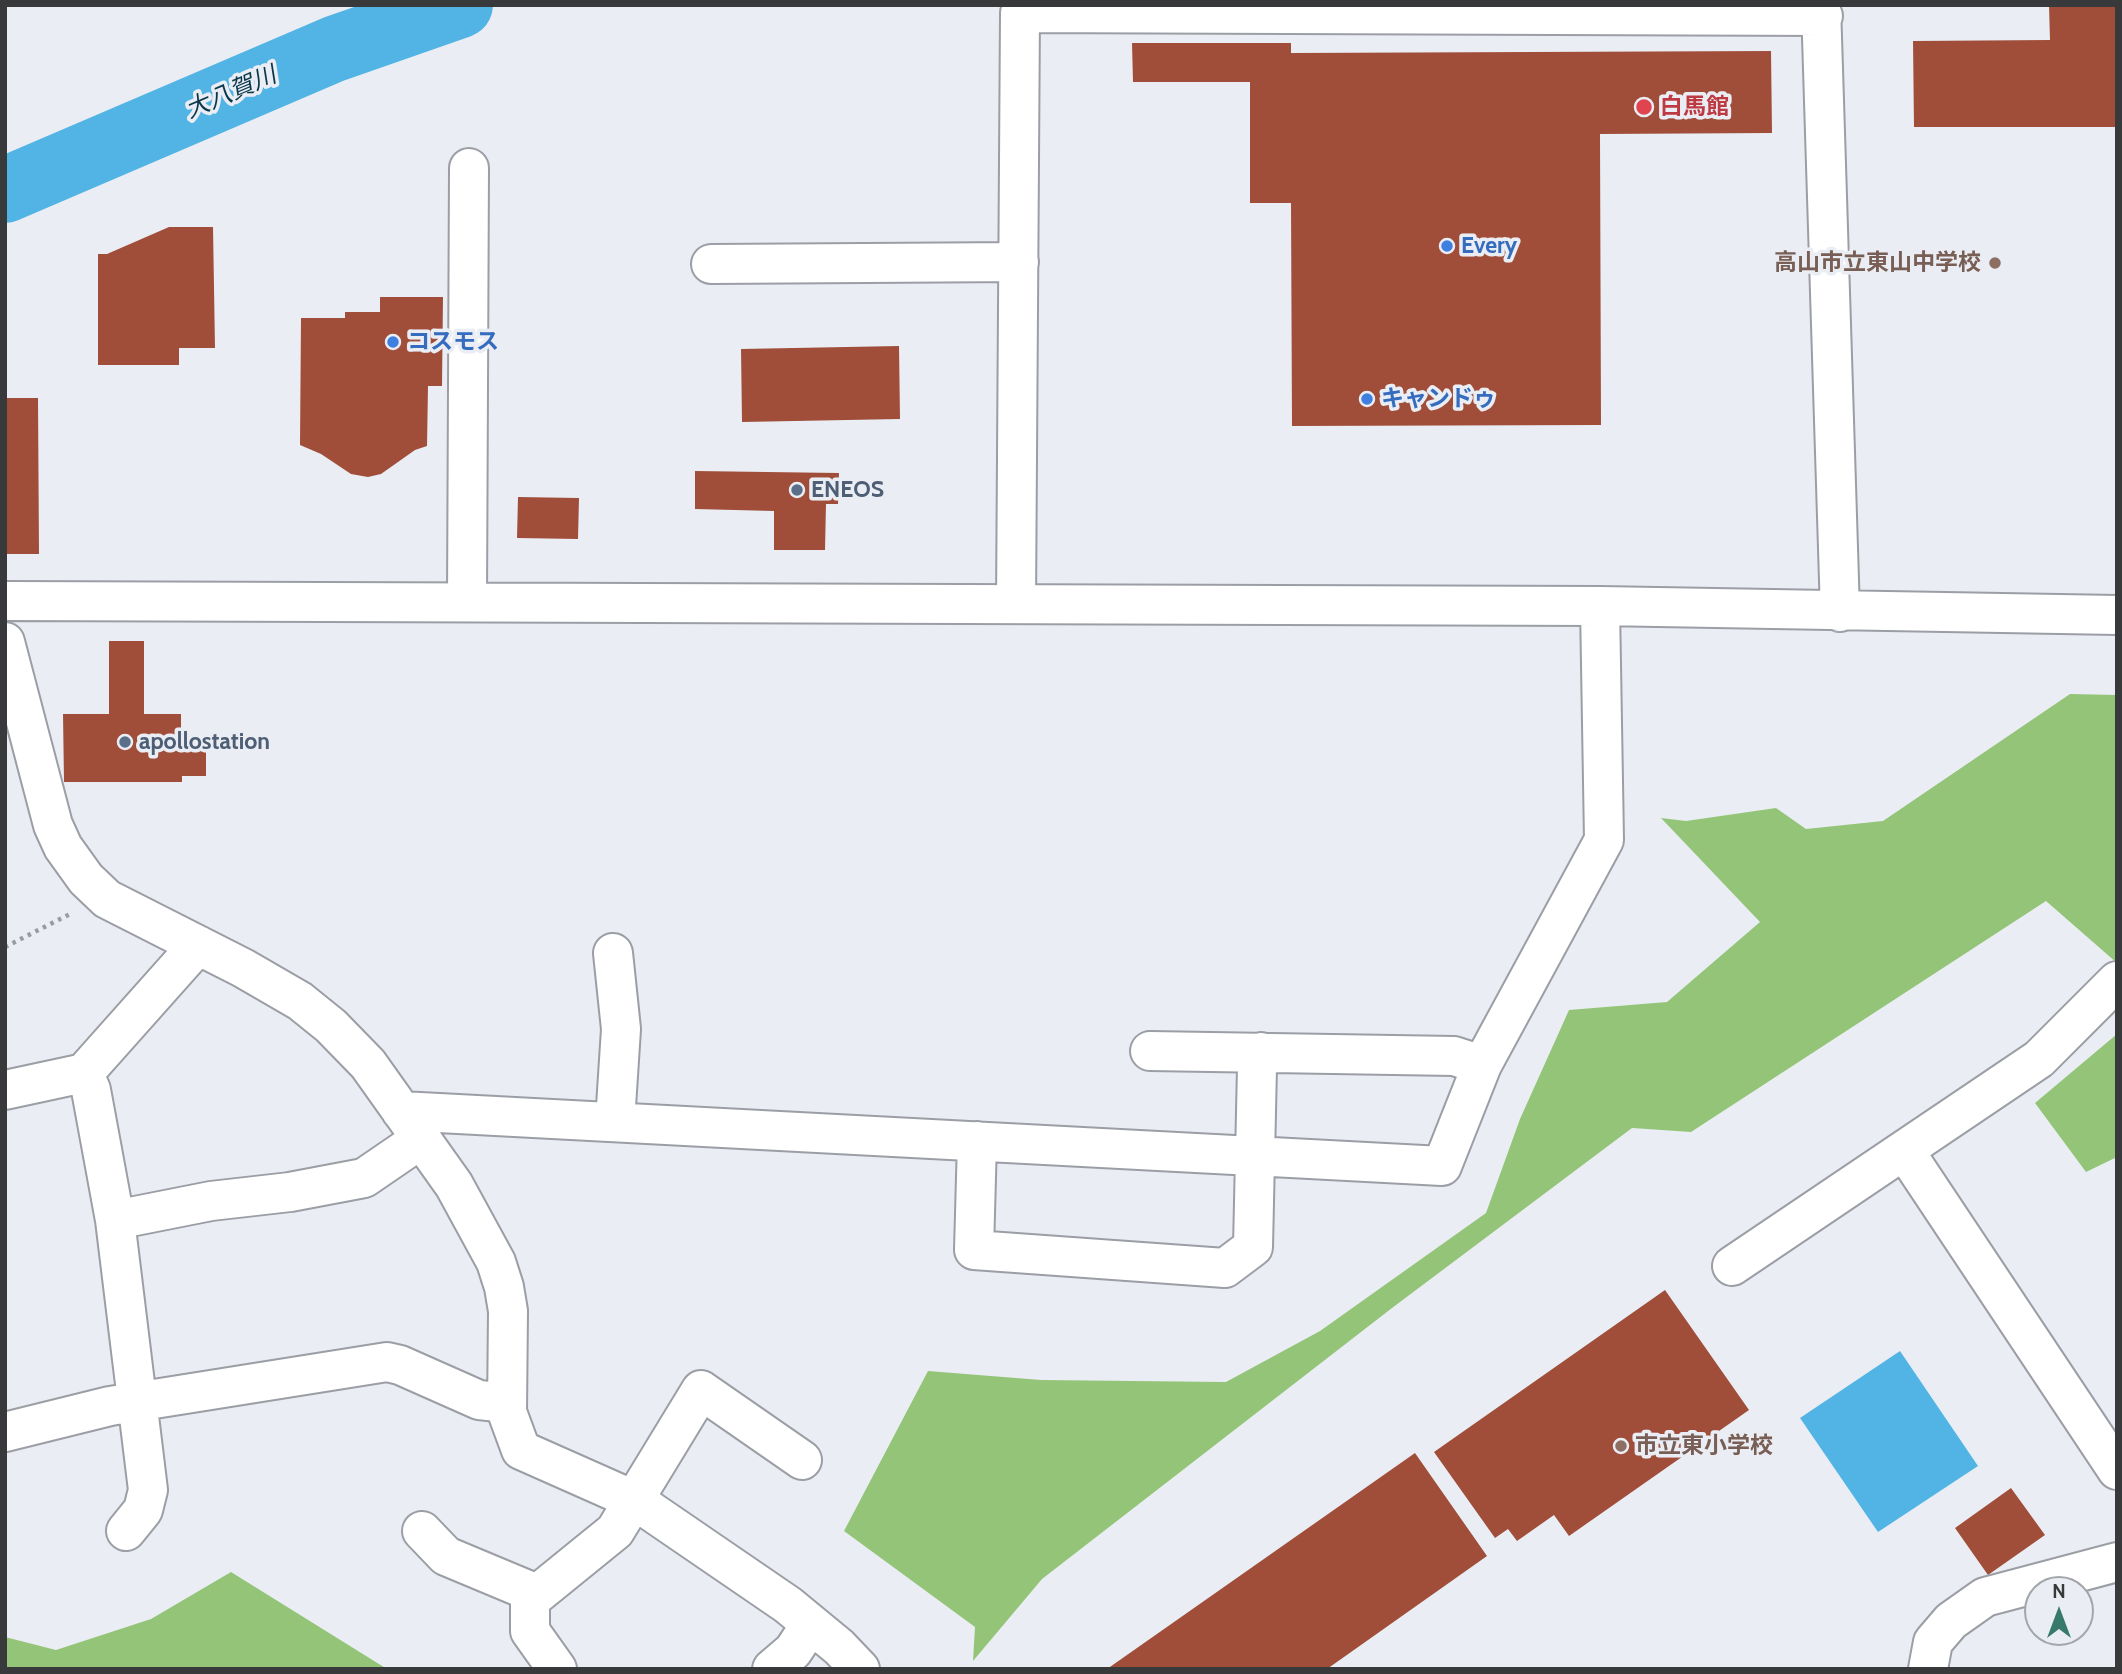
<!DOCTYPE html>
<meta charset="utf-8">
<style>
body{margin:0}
#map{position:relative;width:2122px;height:1674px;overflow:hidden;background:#eaeef4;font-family:Cabin,sans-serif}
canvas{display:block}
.frame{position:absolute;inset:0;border:7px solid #37393b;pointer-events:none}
.north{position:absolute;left:2024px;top:1576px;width:70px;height:70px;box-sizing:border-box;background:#eaeef4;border:2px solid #a2a6aa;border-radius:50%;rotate:0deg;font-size:19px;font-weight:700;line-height:28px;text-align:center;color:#37393b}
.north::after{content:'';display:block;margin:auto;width:24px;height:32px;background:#377a6d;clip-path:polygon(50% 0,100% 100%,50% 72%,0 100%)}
</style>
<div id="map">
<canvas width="2122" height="1674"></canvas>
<div class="frame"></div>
<div class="north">N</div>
</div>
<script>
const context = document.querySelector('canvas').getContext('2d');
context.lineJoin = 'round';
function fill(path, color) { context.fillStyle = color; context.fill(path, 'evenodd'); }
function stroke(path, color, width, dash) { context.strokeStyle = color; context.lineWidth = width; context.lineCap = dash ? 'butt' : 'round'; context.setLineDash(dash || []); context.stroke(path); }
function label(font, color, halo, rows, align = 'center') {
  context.font = font + ' Cabin,"Noto Sans JP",sans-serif'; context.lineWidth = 7; context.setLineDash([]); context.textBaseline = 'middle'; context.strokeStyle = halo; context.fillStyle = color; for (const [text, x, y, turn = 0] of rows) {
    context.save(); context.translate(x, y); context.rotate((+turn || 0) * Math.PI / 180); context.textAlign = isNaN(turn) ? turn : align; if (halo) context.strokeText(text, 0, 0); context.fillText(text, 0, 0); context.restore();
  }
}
const forest = new Path2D(`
 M2070,694l47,1v268l-71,-62 -355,231 -59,-4 -240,180 -350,271 -69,82 2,-34 -131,-96 84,-160 113,9 185,2 94,-51 166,-118 34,-94 49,-109 98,-8 93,-80 -99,-104 25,3 90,-13 30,21 77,-8z
 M2117,1034v123l-31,15 -51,-69z
 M231,1572l156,97h-382v-32l51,13 95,-31z`);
const water = new Path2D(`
 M1900,1351l78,115 -100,66 -78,-114z`);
const river = new Path2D(`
 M5,190l329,-141 126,-44`);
const building = new Path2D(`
 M2049,5h68v122h-203l-1,-86 137,-1z
 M1132,43h159v10l480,-2 1,82 -172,1 1,291 -309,1 -1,-223h-41v-121h-117z
 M169,227h44l2,121h-36v17h-81v-111h9z
 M380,297h63l-1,89h-14l-1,60 -12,4 -34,24 -13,3 -17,-3 -30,-20 -21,-9 1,-127h44v-6h35z
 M899,346l1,73 -158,3 -1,-73z
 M5,398h33l1,156h-34z
 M695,471l144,2 -1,31h-12l-1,46h-51v-39l-79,-2z
 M518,497l61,1 -1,41 -61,-1z
 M109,641h35v73h37v30h25v32h-24v6h-118l-1,-68h46z
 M1665,1290l84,120 -180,126 -15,-21 -37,26 -9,-12 -13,9 -61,-86z
 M1415,1453l72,103 -160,113h-220z
 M2011,1488l34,47 -57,40 -33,-47z`);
const path = new Path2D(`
 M5,947l65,-33`);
const minor = new Path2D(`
 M1821,5l19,607
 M711,264l308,-2
 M5,601l1595,5 517,9
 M467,602l2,-434
 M1016,604l4,-591 803,3
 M5,642l48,183 10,22 23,32 21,20 136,69 57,33 31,25 37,38 86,121 42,77 8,25 4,24 -1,101 14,38 115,51 152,104 51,42 21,22
 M613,953l8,76 -6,93
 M1150,1051l304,5 28,9
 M84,1073l7,17 24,130 33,270 -5,20 -17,21
 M5,1090l79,-17 114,-128
 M401,1111l1041,55 40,-101 122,-225 -4,-234
 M977,1141l-3,109 251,18 28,-21 4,-180 4,-15
 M1904,1150l213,320
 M115,1220l96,-19 79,-9 74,-14 57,-39
 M1732,1266l307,-207 78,-78
 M5,1432l105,-26 277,-44 13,3 79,35 28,3
 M422,1531l24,25 91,38
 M557,1669l-27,-38v-31l85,-69 86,-141 101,70
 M772,1669l21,-18 18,-27
 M1928,1669l5,-27 18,-21 34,-24 132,-35`);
const markers = [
 [1644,107,9,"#e0444e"],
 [1447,246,7,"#3f7fe0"],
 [1995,263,7,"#8d6e63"],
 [393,342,7,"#3f7fe0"],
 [1367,399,7,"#3f7fe0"],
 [797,490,7,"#5c6f8a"],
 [125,742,7,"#5c6f8a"],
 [1621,1446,7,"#8d6e63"]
];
const healthNames = [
 ["白馬館",1660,107]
];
const shopNames = [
 ["Every",1461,246],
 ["コスモス",407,342],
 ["キャンドゥ",1381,399]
];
const educationNames = [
 ["高山市立東山中学校",1981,263],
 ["市立東小学校",1635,1446,"left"]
];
const serviceNames = [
 ["ENEOS",811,490],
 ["apollostation",139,742]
];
const waterNames = [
 ["大八賀川",231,93,-23]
];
fill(forest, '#94c478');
fill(water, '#52b4e4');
stroke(river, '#52b4e4', 66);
fill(building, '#a04e39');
stroke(minor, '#9b9ea4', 42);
stroke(path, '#989b9f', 4.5, [3.5, 5]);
stroke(minor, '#fff', 38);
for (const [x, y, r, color] of markers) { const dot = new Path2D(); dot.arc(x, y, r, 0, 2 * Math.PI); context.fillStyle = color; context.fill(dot); stroke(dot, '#eaeef4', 2.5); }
label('bold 23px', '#be3a42', '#eaeef4', healthNames, 'left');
label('bold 23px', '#366cbe', '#eaeef4', shopNames, 'left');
label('bold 23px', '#785e54', '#eaeef4', educationNames, 'right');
label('bold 23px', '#4e5e75', '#eaeef4', serviceNames, 'left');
label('italic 24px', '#0b374b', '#eaeef4', waterNames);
</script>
